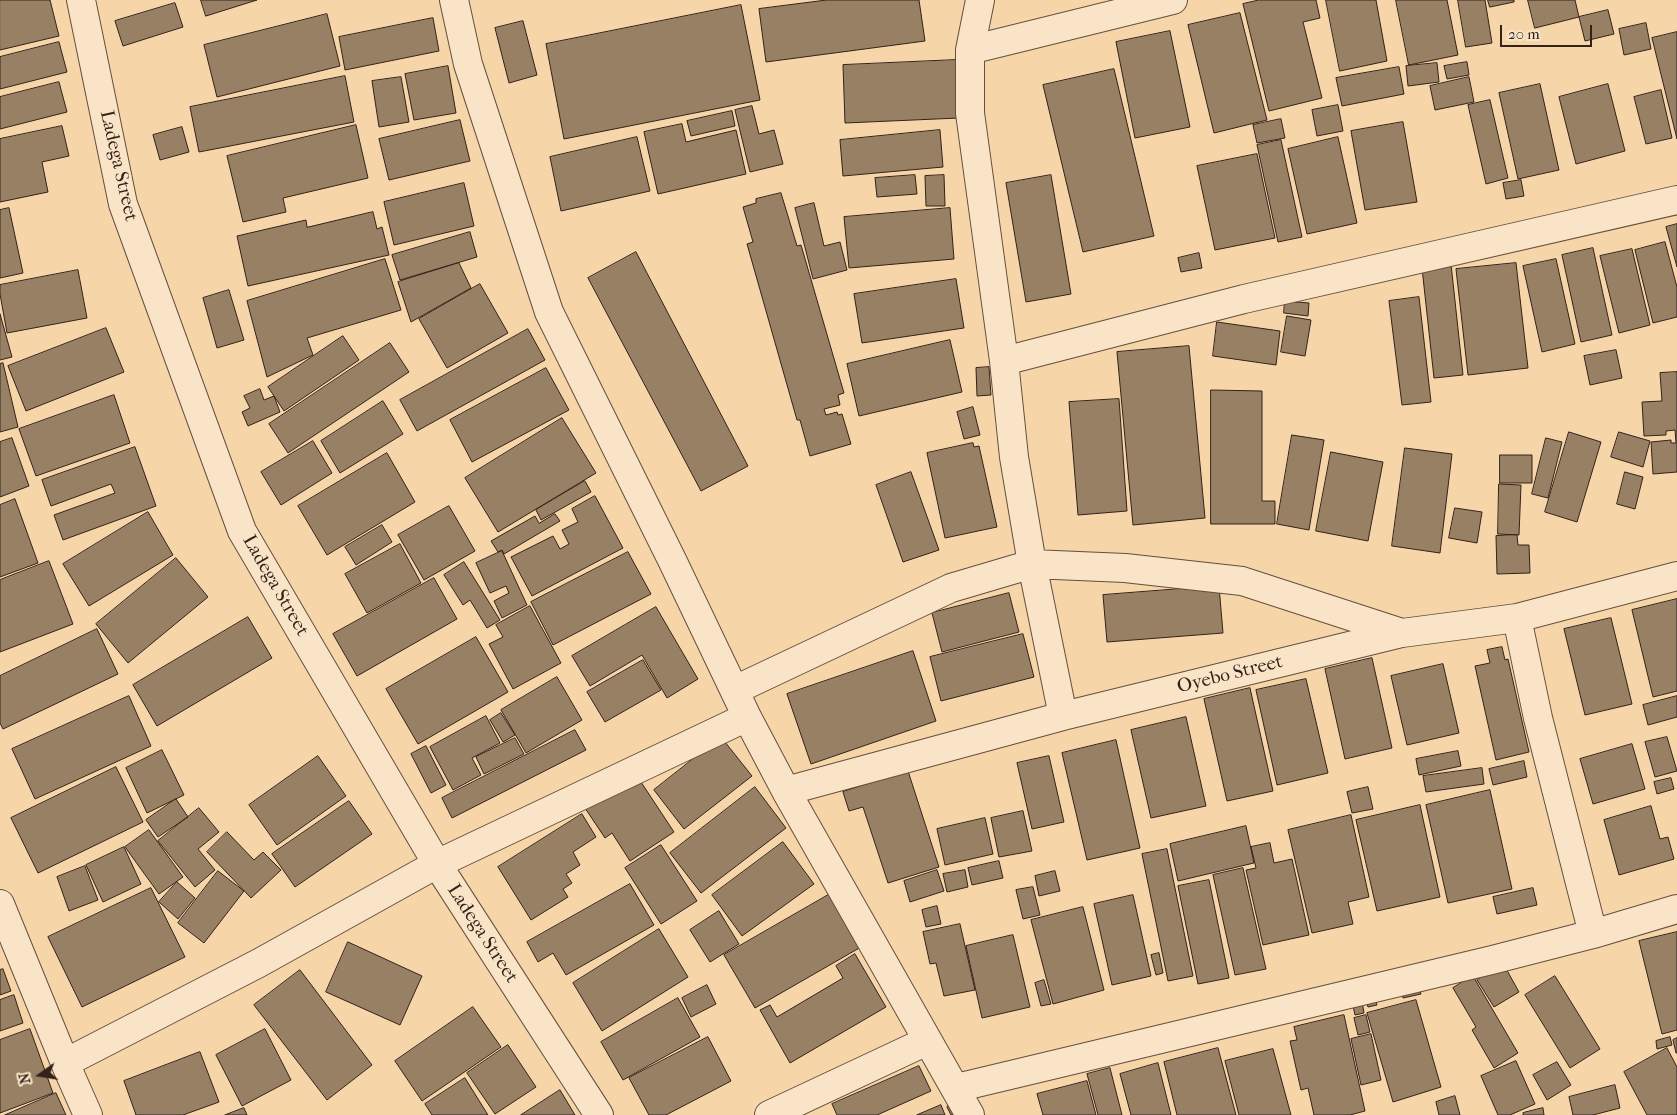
<!DOCTYPE html>
<style>
body{margin:0}
#map{position:relative;width:1677px;height:1115px;overflow:hidden;background:#f6d6a9;font-family:"IM FELL French Canon",serif}
canvas{display:block}
.north{position:absolute;left:15px;top:1050px;width:50px;height:50px;-webkit-text-stroke:4px #f9e4c7;paint-order:stroke;rotate:257deg;font-size:14px;font-weight:700;line-height:20px;text-align:center;color:#33221b}
.north::after{content:'';display:block;margin:auto;width:18px;height:22px;background:#33221b;clip-path:polygon(50% 0,100% 100%,50% 72%,0 100%)}
.scale{position:absolute;left:1500px;top:25px;width:92px;height:22px;box-sizing:border-box;border:2px solid #33221b;border-top:0;padding-left:6px;font-size:15px;line-height:18px;white-space:nowrap;color:#33221b;-webkit-text-stroke:4px #f9e4c7;paint-order:stroke}
</style>
<div id="map">
<canvas width="1677" height="1115"></canvas>
<div class="north">N</div>
<div class="scale">20 m</div>
</div>
<script>
const ctx = document.querySelector('canvas').getContext('2d');
ctx.lineJoin = 'round';
function paint(path, color) { ctx.fillStyle = color; ctx.fill(path, 'evenodd'); }
function strokePath(path, color, width, dash) { ctx.strokeStyle = color; ctx.lineWidth = width; ctx.lineCap = dash ? 'butt' : 'round'; ctx.setLineDash(dash || []); ctx.stroke(path); }
function label(font, color, halo, rows, align = 'center') {
  ctx.font = font + ' "IM FELL French Canon",serif'; ctx.lineWidth = 4.5; ctx.setLineDash([]); ctx.textBaseline = 'middle'; ctx.strokeStyle = halo; ctx.fillStyle = color; for (const [text, x, y, turn = 0] of rows) {
    ctx.save(); ctx.translate(x, y); ctx.rotate((+turn || 0) * Math.PI / 180); ctx.textAlign = isNaN(turn) ? turn : align; if (halo) ctx.strokeText(text, 0, 0); ctx.fillText(text, 0, 0); ctx.restore();
  }
}
const building = new Path2D(`
 M0,0H50L59,36L0,50Z
 M201,0H257L206,16Z
 M827,0H919L925,41L766,62L759,9Z
 M1259,0H1316L1320,18L1303,22L1322,98L1269,111L1243,4Z
 M1326,0H1376L1387,61L1340,71Z
 M1396,0H1447L1458,55L1409,65Z
 M1458,0H1485L1492,43L1466,47Z
 M1488,0H1514V2L1490,7Z
 M1528,0H1575L1579,17L1535,28Z
 M175,3L183,27L123,46L115,21Z
 M741,5L760,100L564,139L546,44Z
 M1608,10L1614,34L1585,41L1579,17Z
 M1240,13L1267,120L1214,133L1188,25Z
 M327,14L340,66L217,97L204,45Z
 M433,18L439,51L345,70L339,37Z
 M523,21L537,75L509,83L495,28Z
 M1646,23L1651,49L1624,55L1619,29Z
 M1170,31L1190,127L1135,138L1116,42Z
 M1677,32V139L1652,38Z
 M59,42L67,72L0,89V57Z
 M956,60L959,118L845,123L843,65Z
 M1467,62L1469,75L1447,79L1444,66Z
 M1437,63L1439,82L1408,86L1406,66Z
 M448,66L456,113L414,120L405,74Z
 M1399,67L1404,94L1342,106L1336,78Z
 M1114,69L1154,236L1083,252L1043,85Z
 M345,76L354,122L199,152L190,107Z
 M401,77L409,122L379,127L372,81Z
 M1469,77L1474,102L1435,110L1430,86Z
 M59,82L67,112L0,129V97Z
 M1540,84L1559,170L1518,179L1499,93Z
 M1608,84L1625,151L1576,164L1559,97Z
 M1661,90L1672,138L1646,144L1634,97Z
 M1490,100L1508,178L1486,184L1468,105Z
 M1338,105L1343,131L1317,136L1312,110Z
 M752,106L759,134L774,130L783,164L750,172L735,110Z
 M732,111L735,126L691,136L687,121Z
 M1281,119L1285,138L1257,143L1253,125Z
 M460,120L470,161L389,180L379,139Z
 M1403,122L1417,202L1365,210L1351,131Z
 M682,124L686,142L736,130L746,174L658,194L644,132Z
 M356,125L368,178L283,198L286,212L243,222L227,156Z
 M62,126L69,156L42,162L48,192L0,202V139Z
 M182,127L189,152L160,160L153,135Z
 M940,130L943,167L843,176L840,140Z
 M637,137L650,191L561,211L550,157Z
 M1338,137L1357,223L1307,234L1288,149Z
 M1281,140L1302,237L1278,242L1257,145Z
 M1257,154L1275,238L1215,250L1197,166Z
 M915,175L917,194L877,197L875,178Z
 M944,175L945,206H926L925,176Z
 M1051,175L1071,294L1026,302L1006,183Z
 M1521,180L1524,196L1506,199L1503,183Z
 M464,183L474,226L394,245L384,202Z
 M781,193L797,246L801,245L844,393L838,395L840,405L824,409L826,415L837,412L838,415L842,414L851,444L810,456L800,420H797L747,244L753,242L743,207L756,203V199Z
 M814,203L824,246L840,242L847,270L813,279L795,208Z
 M9,208L23,273L0,278V210Z
 M950,208L954,259L849,268L844,217Z
 M373,212L377,229L382,227L389,255L248,286L237,236L306,220L307,227Z
 M1677,224V267L1666,227Z
 M470,232L477,257L400,280L392,255Z
 M1665,242L1677,287V317L1653,323L1635,250Z
 M1593,248L1612,335L1581,342L1562,255Z
 M1632,249L1650,325L1619,333L1600,256Z
 M636,252L748,466L701,491L588,278Z
 M1199,253L1202,268L1181,272L1178,258Z
 M385,259L401,310L307,338L313,355L267,377L247,301Z
 M1556,259L1575,344L1542,352L1523,266Z
 M459,263L471,288L411,322L398,282Z
 M1516,263L1528,368L1468,375L1456,269Z
 M1451,264L1463,375L1434,378L1422,268Z
 M78,270L87,318L7,333L0,294V285Z
 M956,279L964,328L862,343L854,294Z
 M480,284L508,333L447,368L419,319Z
 M229,290L244,340L217,348L203,298Z
 M1419,297L1431,402L1402,405L1389,301Z
 M1285,301L1309,303L1308,316L1284,313Z
 M0,314L12,357L0,360Z
 M1287,316L1311,320L1305,356L1281,352Z
 M1217,322L1280,331L1276,365L1213,356Z
 M106,328L124,372L26,411L8,366Z
 M528,329L545,360L417,431L400,400Z
 M343,336L359,360L284,411L268,387Z
 M950,340L962,392L859,416L847,364Z
 M390,343L409,372L288,453L269,424Z
 M1189,346L1205,518L1133,525L1117,352Z
 M1616,350L1622,378L1590,385L1584,356Z
 M3,363L18,427L0,432V364Z
 M989,367L991,395L977,396L976,368Z
 M546,368L569,410L472,462L450,420Z
 M1677,372V472L1653,474L1651,442L1671,440V443H1676L1675,430L1666,431V435L1644,436L1642,402L1662,401L1660,373Z
 M260,389L264,400L274,396L280,412L248,426L242,412L250,408L244,396Z
 M1211,390L1262,391V501H1275V524H1211Z
 M114,395L130,443L36,476L19,429Z
 M1119,399L1127,511L1078,515L1069,402Z
 M383,401L403,434L340,473L321,441Z
 M973,407L980,435L964,439L957,412Z
 M562,418L596,473L498,532L465,478Z
 M1569,432L1601,442L1577,522L1545,512Z
 M1619,432L1650,441L1643,467L1611,457Z
 M1292,435L1324,440L1309,530L1277,524Z
 M12,438L29,486L0,497V442Z
 M1546,438L1562,442L1548,498L1532,494Z
 M313,441L332,473L281,505L261,472Z
 M973,443L974,447L979,446L997,527L945,538L927,453Z
 M135,447L156,506L63,540L54,515L115,493L111,484L51,506L42,480Z
 M1405,448L1452,454L1440,553L1392,546Z
 M1331,452L1383,462L1368,541L1316,531Z
 M387,453L415,502L327,555L298,506Z
 M1500,455H1532V483H1500Z
 M911,472L939,550L903,562L876,485Z
 M1625,472L1643,477L1635,509L1617,504Z
 M585,481L591,492L541,520L536,510Z
 M1499,484L1521,485L1519,535L1498,534Z
 M595,496L623,548L532,596L511,557L553,536L560,549L569,544L562,530L578,522L572,509Z
 M15,499L38,563L0,577V505Z
 M449,506L475,551L424,580L398,535Z
 M1455,508L1482,512L1477,543L1449,538Z
 M148,512L173,555L89,606L63,564Z
 M555,514L560,521L504,554L502,550L498,552L491,541L535,516L539,523Z
 M382,525L392,542L356,565L345,547Z
 M1517,535L1518,545H1529L1530,573L1497,574L1496,536Z
 M400,544L421,583L367,613L345,574Z
 M502,551L527,605L502,618L494,601L509,593L506,586L490,593L476,563Z
 M628,552L651,594L553,645L531,602Z
 M176,558L208,597L128,663L96,624Z
 M49,561L73,624L0,652V580Z
 M464,562L500,620L487,628L470,600L463,605L444,575Z
 M434,578L457,619L357,676L333,634Z
 M1219,586L1223,633L1107,642L1103,595Z
 M1009,593L1019,632L942,652L932,613Z
 M1677,599V691L1653,697L1632,610Z
 M530,606L561,663L513,689L489,644L503,637L496,625Z
 M656,607L698,679L667,698L642,655L590,686L572,656Z
 M248,617L272,658L157,726L133,685Z
 M1611,618L1632,704L1585,715L1564,629Z
 M97,629L118,674L3,729L0,723V676Z
 M1023,634L1034,677L941,701L930,657Z
 M476,637L508,692L418,744L386,689Z
 M1502,647L1505,660L1508,659L1529,752L1496,760L1475,666L1490,663L1487,650Z
 M913,651L936,721L811,764L787,694Z
 M1372,658L1392,748L1345,759L1325,669Z
 M643,660L661,690L605,722L587,692Z
 M1443,664L1459,733L1407,745L1391,676Z
 M557,677L582,720L526,753L501,710Z
 M1306,679L1328,773L1277,785L1256,690Z
 M1250,688L1273,791L1227,801L1204,699Z
 M129,696L151,746L35,799L12,749Z
 M1677,696V717L1648,725L1643,705Z
 M501,713L515,735L503,742L490,720Z
 M486,716L500,743L472,758L481,775L453,790L430,747Z
 M1186,717L1206,806L1151,818L1131,730Z
 M575,730L586,750L452,818L442,798Z
 M721,737L752,776L684,829L654,790Z
 M1667,737L1677,771L1655,777L1645,742Z
 M515,738L524,754L484,774L476,757Z
 M1116,740L1140,848L1087,860L1062,753Z
 M1632,744L1645,789L1593,804L1580,759Z
 M426,746L446,785L431,793L411,754Z
 M162,750L184,795L147,813L126,768Z
 M1458,751L1461,766L1419,775L1416,759Z
 M318,756L346,796L277,845L249,805Z
 M1049,756L1064,822L1032,829L1017,763Z
 M1524,761L1527,777L1493,785L1489,769Z
 M116,767L143,822L38,873L11,818Z
 M1482,768L1484,784L1426,792L1423,776Z
 M908,771L939,867L888,883L863,807L849,811L843,792Z
 M637,776L674,832L630,861L612,833L605,838L581,802Z
 M1671,778L1674,789L1657,794L1654,782Z
 M755,787L786,828L701,893L670,853Z
 M1368,787L1373,809L1352,813L1347,792Z
 M1490,790L1512,889L1448,903L1426,805Z
 M176,799L188,817L158,837L146,820Z
 M349,801L372,834L295,887L272,854Z
 M1420,805L1440,897L1377,911L1356,820Z
 M1651,806L1660,839L1668,837L1674,859L1619,875L1604,820Z
 M199,808L219,832L198,849L215,870L195,887L158,841Z
 M1023,811L1032,851L999,857L991,818Z
 M582,814L596,837L573,852L580,865L566,874L572,883L563,889L568,897L531,920L498,867Z
 M1351,815L1369,897L1348,902L1353,924L1312,933L1288,830Z
 M985,818L993,854L945,865L937,829Z
 M1246,826L1254,863L1178,881L1170,844Z
 M149,830L183,877L159,894L125,847Z
 M227,832L254,860L263,852L281,870L251,898L207,852Z
 M783,842L814,884L742,936L712,895Z
 M1270,843L1274,863L1292,859L1309,935L1263,945L1246,870L1256,868L1251,847Z
 M661,845L697,901L661,924L625,868Z
 M124,847L141,884L103,902L86,865Z
 M1167,849L1193,976L1168,981L1142,854Z
 M999,861L1003,878L972,885L968,868Z
 M85,866L98,900L69,911L57,877Z
 M1243,868L1266,969L1235,975L1213,875Z
 M937,870L944,891L910,902L904,881Z
 M965,870L968,887L947,892L943,874Z
 M218,871L244,891L204,943L178,923Z
 M1055,871L1060,891L1039,896L1035,876Z
 M1209,880L1229,978L1198,984L1178,886Z
 M177,882L195,898L178,919L159,902Z
 M630,884L654,925L566,975L553,953L538,962L527,942Z
 M1033,887L1040,915L1023,919L1016,890Z
 M151,888L185,957L82,1007L48,937Z
 M1533,888L1537,905L1497,914L1493,897Z
 M830,894L861,947L755,1008L724,955Z
 M1133,895L1151,976L1112,985L1094,904Z
 M937,906L941,924L926,927L922,910Z
 M1083,907L1104,990L1053,1004L1031,920Z
 M719,911L739,944L710,962L690,930Z
 M960,924L975,990L944,996L936,963L930,964L923,932Z
 M659,929L688,977L602,1031L573,983Z
 M1677,932V1030L1662,1034L1639,941Z
 M1013,935L1030,1007L982,1018L966,946Z
 M348,942L422,976L400,1025L326,992Z
 M1159,953L1163,973L1156,975L1151,955Z
 M855,954L886,1007L790,1063L760,1010L770,1005L777,1017L843,978L836,966Z
 M1504,965L1519,992L1494,1007L1477,980Z
 M3,969L11,991L0,995V970Z
 M300,970L372,1065L327,1100L254,1005Z
 M1473,976L1518,1053L1494,1068L1472,1030L1476,1027L1453,988Z
 M1555,976L1600,1049L1570,1068L1525,995Z
 M1044,980L1051,1004L1041,1006L1035,983Z
 M1418,983L1421,994L1403,998L1401,987Z
 M707,985L716,1004L691,1017L682,998Z
 M14,995L23,1023L0,1031V1000Z
 M1361,995L1364,1013L1355,1015L1351,997Z
 M1374,995L1377,1005L1368,1007L1365,997Z
 M678,998L700,1037L623,1080L601,1042Z
 M1416,1000L1441,1087L1393,1102L1367,1013Z
 M473,1007L501,1047L422,1101L395,1061Z
 M1344,1015L1365,1111L1350,1115H1314L1308,1088L1301,1090L1290,1041L1297,1040L1294,1027Z
 M1366,1015L1370,1032L1358,1035L1354,1018Z
 M30,1029L53,1093L0,1113V1040Z
 M265,1029L291,1080L242,1106L216,1055Z
 M1371,1034L1381,1080L1361,1085L1351,1039Z
 M708,1037L731,1081L666,1115H649L629,1078Z
 M1670,1037L1672,1045L1657,1049L1656,1041Z
 M1677,1038V1053H1676L1673,1040Z
 M508,1045L536,1087L495,1114L467,1073Z
 M1218,1048L1236,1115H1177L1164,1062Z
 M1667,1048L1677,1067V1115H1647L1624,1072Z
 M1273,1049L1291,1115H1239L1225,1061Z
 M200,1052L219,1102L183,1115H136L124,1081Z
 M1516,1061L1535,1104L1510,1115H1498L1481,1076Z
 M1557,1062L1571,1085L1547,1100L1533,1075Z
 M1158,1063L1171,1115H1131L1120,1074Z
 M919,1066L931,1091L877,1115H837L832,1104Z
 M1110,1068L1122,1115H1098L1087,1074Z
 M465,1078L488,1115H432L425,1104Z
 M1087,1081L1096,1115H1043L1037,1094Z
 M1615,1085L1620,1108L1593,1115H1573L1569,1097Z
 M560,1090L575,1115H521Z
 M56,1093L66,1115H5Z
 M1455,1096L1460,1115H1439L1436,1102Z
 M955,1103L960,1115H951L947,1107Z
 M941,1105L945,1115H917Z
 M244,1108L247,1115H225Z
 M1543,1108L1544,1115H1523V1113Z`);
const street = new Path2D(`
 M81,0L123,204L242,531L437,864L599,1115
 M454,0L468,64L549,312L673,562L747,717L786,791L970,1115
 M980,0L970,50V113L1004,361L1014,457L1032,564L1063,716
 M970,50L1173,0
 M1004,361L1244,299L1677,200
 M1517,618L1538,718L1593,934
 M735,690L951,588L1032,564L1125,568L1242,581L1402,633
 M786,791L1063,716L1402,633L1517,618L1677,576
 M0,904L65,1063L88,1115
 M65,1063L259,963L437,864L747,717
 M956,1088L1492,960L1593,934L1677,909
 M769,1115L927,1041`);
const streetNames = [
 ["Ladega Street",118,166,77],
 ["Ladega Street",275,586,60],
 ["Oyebo Street",1230,675,-14],
 ["Ladega Street",482,934,57]
];
paint(building, '#988065');
strokePath(building, '#33221b', 1);
strokePath(street, '#644f3e', 30);
strokePath(street, '#f9e4c7', 28);
label('19px', '#33221b', '#f9e4c7', streetNames);
</script>
